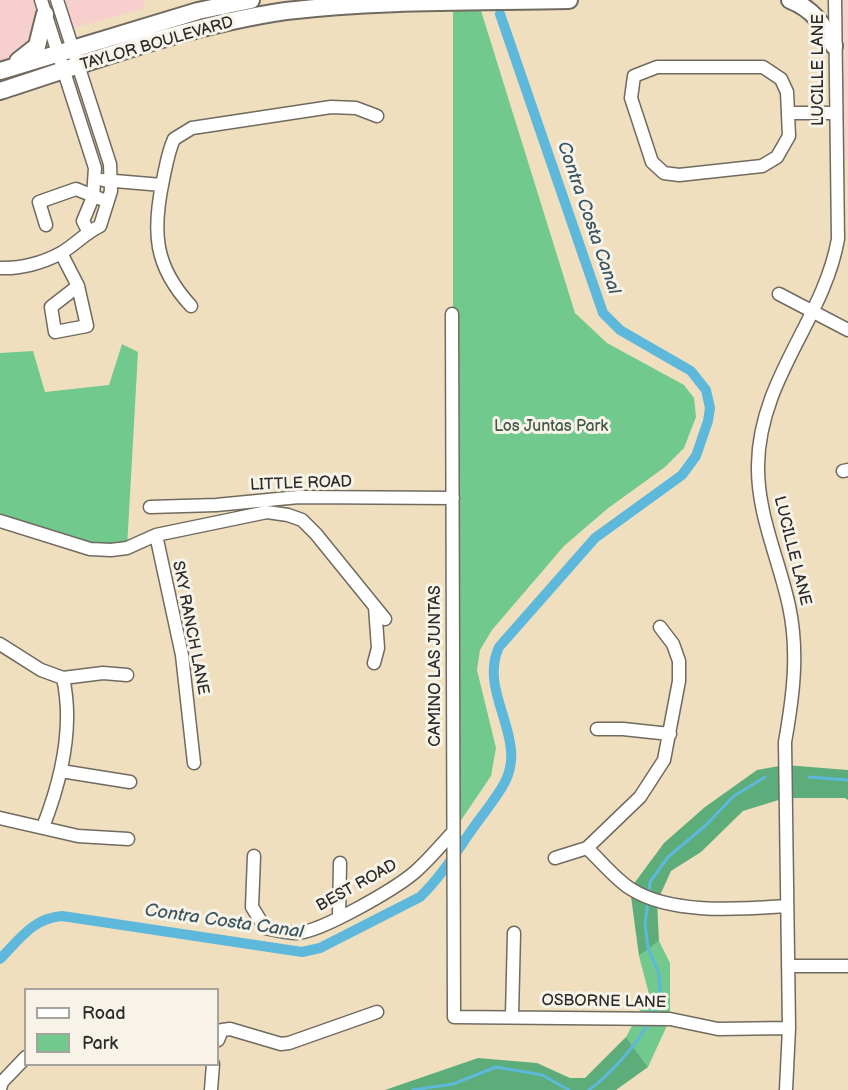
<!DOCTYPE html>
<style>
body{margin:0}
#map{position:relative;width:848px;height:1090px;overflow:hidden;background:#efdfbf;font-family:"Balsamiq Sans",sans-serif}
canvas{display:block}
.legend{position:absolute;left:24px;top:988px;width:195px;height:78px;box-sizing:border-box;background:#f7f3e8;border:2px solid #a5a39c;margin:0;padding:8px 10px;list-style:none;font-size:18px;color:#2b2b2b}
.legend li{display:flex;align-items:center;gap:12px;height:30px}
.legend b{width:30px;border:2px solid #a5a39c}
</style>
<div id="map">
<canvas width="848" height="1090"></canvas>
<ul class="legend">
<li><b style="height:8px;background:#fff"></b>Road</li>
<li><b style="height:16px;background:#71c98e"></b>Park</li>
</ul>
</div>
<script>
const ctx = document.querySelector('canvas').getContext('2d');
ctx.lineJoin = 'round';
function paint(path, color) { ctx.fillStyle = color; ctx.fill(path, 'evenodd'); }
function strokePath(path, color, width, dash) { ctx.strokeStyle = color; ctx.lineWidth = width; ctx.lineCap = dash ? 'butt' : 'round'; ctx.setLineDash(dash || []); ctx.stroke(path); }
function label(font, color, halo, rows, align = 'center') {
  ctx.font = font + ' "Balsamiq Sans",sans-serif'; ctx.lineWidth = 6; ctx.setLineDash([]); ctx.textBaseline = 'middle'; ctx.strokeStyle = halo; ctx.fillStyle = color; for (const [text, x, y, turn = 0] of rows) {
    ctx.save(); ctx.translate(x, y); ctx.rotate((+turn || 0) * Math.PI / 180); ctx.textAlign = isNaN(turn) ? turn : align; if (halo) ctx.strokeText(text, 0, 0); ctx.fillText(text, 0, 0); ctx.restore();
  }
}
const built = new Path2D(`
 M0,0H41L42,30L0,71Z
 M57,0H143L145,8L67,30Z
 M835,0H848V159H836Z`);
const green = new Path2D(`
 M478,1L575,313L607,343L684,385L694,398L696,417L684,448L665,467L607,509L564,546L492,630L480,650L477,670L496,748L491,776L453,832V2Z
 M122,344L138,352L127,548L111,550L0,521V353L33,351L45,392L109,385Z
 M659,941L670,963V1019L648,1067L626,1037L649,994L639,956Z`);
const forest = new Path2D(`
 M785,765L848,770V800L845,798H785L743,811L701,852L671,871L657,902L659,941L639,956L630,889L664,843L705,807L757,770Z
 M626,1037L648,1067L616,1090H385L478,1058L537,1063L570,1078H585Z`);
const stream = new Path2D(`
 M809,777L848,780
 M649,894L650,882L668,857L705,826L734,796L765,777
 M648,901L645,924L648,948L659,974L660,990L651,1016
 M413,1090L453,1084L496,1067L542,1075L569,1090
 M589,1090C606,1078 642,1040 648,1022`);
const canal = new Path2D(`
 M0,959C19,940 33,918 62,916L302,952L320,948L420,897C440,878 455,854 471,831C482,815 496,799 505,782C510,772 512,761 511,750C508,715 483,682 499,647L595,538L682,475L696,456L708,421L710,408L706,390L691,371L620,330L603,313L500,14`);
const minor = new Path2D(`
 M41,0L95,168L93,197L83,221L88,231
 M657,67H763L781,79L787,92L789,136L777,157L762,166L679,175L664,173L652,162L631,98L634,76Z
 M789,113H835
 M103,180L162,185
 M46,225L39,202L76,189L101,199
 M61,253L78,286L87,326L55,332L51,307L78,286
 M0,268C20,269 43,263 61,253C75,245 85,233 100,226L111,191L110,164L57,0
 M779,294L848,330
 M191,306C154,266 152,232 163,180C166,166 168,152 174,139L192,128L331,107L356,108L377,116
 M452,314L454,1017L670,1019L718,1029L789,1028
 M843,471L848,470
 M150,507L216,505L299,497L453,498
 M0,521L90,549L111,550L127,548L156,535L267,512L288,515L302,520L316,534L385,619
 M156,535L182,655L194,763
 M0,644L41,670L63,678L103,673L127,675
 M374,663L378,648L375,607
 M597,729H623L670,734
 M61,771L130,782
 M0,818L78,836L128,839
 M43,827C61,781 74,727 63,678
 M587,848C601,861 615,879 631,889C672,915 740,909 786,906
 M254,856L252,907L265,928C275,930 287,933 297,933C321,932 395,889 415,872C429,860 441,845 453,832
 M555,858L587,848L640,797L664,760L679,681V661L673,644L660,627
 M339,917L340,863
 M788,966H848
 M512,1016L514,933
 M218,1040L222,1030L230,1029L281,1044L289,1043L377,1012
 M0,1089L2,1082L26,1057
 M211,1090L213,1064
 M786,1090L789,1028L785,742C793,697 799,652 789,606C779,559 757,514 758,465C759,379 824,319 838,239L835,0`);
const major = new Path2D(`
 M790,0C813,9 823,24 834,46
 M18,61L37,46L45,14
 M0,71L198,11L251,0
 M0,91C93,61 189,25 286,11C379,0 475,2 569,0`);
const streetNames = [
 ["TAYLOR BOULEVARD",157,44,-16],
 ["LUCILLE LANE",819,70,-90],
 ["LITTLE ROAD",301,484,-2],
 ["LUCILLE LANE",792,551,76],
 ["SKY RANCH LANE",190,628,79],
 ["CAMINO LAS JUNTAS",436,666,-90],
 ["BEST ROAD",357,886,-29],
 ["OSBORNE LANE",604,1002,1]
];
const parkNames = [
 ["Los Juntas Park",551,427]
];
const waterNames = [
 ["Contra Costa Canal",588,218,71],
 ["Contra Costa Canal",224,922,8]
];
paint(built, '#f7d0cd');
paint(green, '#71c98e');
paint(forest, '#5cad79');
strokePath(stream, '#5db8db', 3);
strokePath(canal, '#5db8db', 10);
strokePath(minor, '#706a5f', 15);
strokePath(major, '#706a5f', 20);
strokePath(minor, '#fff', 12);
strokePath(major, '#fff', 16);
label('16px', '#2b2b2b', '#f7f3e8', streetNames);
label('16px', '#405a49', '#f7f3e8', parkNames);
label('italic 18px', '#3a5560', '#f7f3e8', waterNames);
</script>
